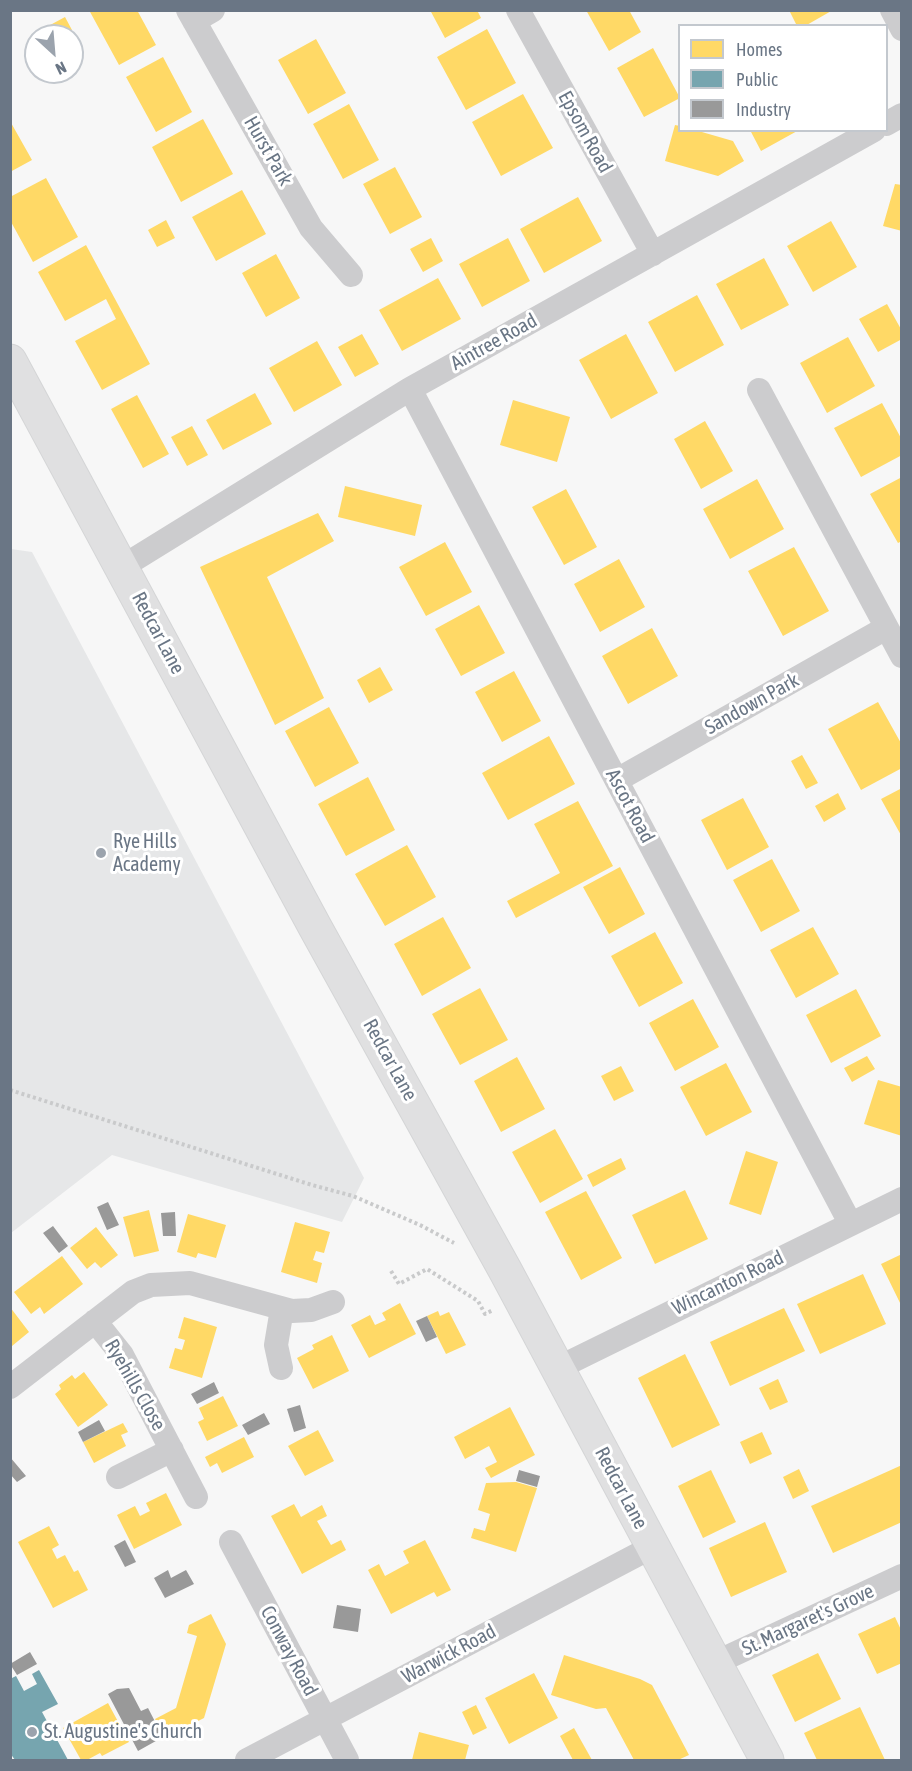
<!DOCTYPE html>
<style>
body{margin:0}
#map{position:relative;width:912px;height:1771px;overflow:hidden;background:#f7f7f7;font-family:"Asap Condensed",sans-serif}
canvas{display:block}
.frame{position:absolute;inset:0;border:12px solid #6a7685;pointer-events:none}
.legend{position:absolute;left:678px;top:24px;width:210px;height:108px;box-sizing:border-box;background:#fff;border:2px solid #c3c8ce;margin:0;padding:8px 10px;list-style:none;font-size:18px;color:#6a7685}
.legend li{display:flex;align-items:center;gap:12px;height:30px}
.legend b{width:30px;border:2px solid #c3c8ce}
.north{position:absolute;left:24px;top:24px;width:60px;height:60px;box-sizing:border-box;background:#fff;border:2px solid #c3c8ce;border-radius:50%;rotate:154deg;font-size:16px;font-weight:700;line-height:24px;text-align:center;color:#6a7685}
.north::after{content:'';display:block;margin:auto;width:21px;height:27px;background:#9ba3ad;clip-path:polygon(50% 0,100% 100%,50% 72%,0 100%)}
</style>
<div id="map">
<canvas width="912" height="1771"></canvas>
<div class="frame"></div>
<ul class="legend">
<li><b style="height:16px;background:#ffd966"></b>Homes</li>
<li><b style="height:16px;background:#76a5af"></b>Public</li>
<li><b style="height:16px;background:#999"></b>Industry</li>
</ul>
<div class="north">N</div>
</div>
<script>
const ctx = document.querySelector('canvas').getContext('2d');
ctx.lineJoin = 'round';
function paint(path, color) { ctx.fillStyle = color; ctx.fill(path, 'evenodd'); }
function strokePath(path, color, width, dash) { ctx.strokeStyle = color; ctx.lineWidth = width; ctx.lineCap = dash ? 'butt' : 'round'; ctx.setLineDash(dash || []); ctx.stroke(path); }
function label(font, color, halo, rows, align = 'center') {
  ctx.font = font + ' "Asap Condensed",sans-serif'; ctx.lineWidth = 6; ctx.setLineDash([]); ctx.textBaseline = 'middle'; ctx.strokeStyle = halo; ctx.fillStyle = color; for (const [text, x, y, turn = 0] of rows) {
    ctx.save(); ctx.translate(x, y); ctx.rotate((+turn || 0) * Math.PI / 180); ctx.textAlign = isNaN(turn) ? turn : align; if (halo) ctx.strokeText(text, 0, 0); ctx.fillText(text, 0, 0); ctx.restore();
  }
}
const built = new Path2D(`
 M11,549L32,552L364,1178L342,1222L112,1155L11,1233Z`);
const homes = new Path2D(`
 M89,10H137L156,45L119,65Z
 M430,10H477L481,18L445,38Z
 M586,10H629L641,32L609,51Z
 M789,10H833L805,26H797Z
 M65,17L72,30L60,36H42L39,31Z
 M487,29L516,83L466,110L437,57Z
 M316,39L346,93L308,114L278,60Z
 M653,48L680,98L644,117L617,68Z
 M163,57L192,112L156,132L126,77Z
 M523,94L553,148L501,176L472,122Z
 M349,104L379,160L343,179L313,124Z
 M203,119L233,174L181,202L152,147Z
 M10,121L32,160L10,172Z
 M675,125L680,126V130H695L733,141L744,161L718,176L665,161Z
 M750,130H799L761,151Z
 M395,167L422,217L390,234L363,184Z
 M46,178L78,237L33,262L10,220V197Z
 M895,184L902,185V231L883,226Z
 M242,190L266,234L216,261L192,217Z
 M578,197L602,241L544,273L520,229Z
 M166,220L175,238L157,247L148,230Z
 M831,221L857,267L813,292L787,246Z
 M431,238L443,261L423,272L410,249Z
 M508,238L530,281L482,307L459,264Z
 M86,245L150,364L102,390L75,341L116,319L106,299L65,321L38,272Z
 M276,254L300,298L266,317L242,273Z
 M764,258L789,305L741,330L716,284Z
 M438,278L461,319L402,351L379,310Z
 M697,295L724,345L675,372L648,322Z
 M887,304L902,331V339L878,352L859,319Z
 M362,334L379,364L355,377L338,347Z
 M626,334L658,393L611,419L579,360Z
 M848,337L875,386L827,413L800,363Z
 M317,341L342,385L294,412L269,368Z
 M255,393L272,424L223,450L206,420Z
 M137,395L169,454L143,468L111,409Z
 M513,400L570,417L557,462L500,445Z
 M882,403L902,440V455L861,477L834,428Z
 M705,421L733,471L701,489L674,439Z
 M192,426L208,455L187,466L171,437Z
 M902,477V541L898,543L870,494Z
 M757,479L784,529L730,559L703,509Z
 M345,486L422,505L415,536L338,517Z
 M566,489L597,547L564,565L532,507Z
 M318,513L334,541L267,577L324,698L275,725L200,567Z
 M445,542L472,592L426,616L399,567Z
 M794,547L829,611L783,636L748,571Z
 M619,559L645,607L600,632L574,584Z
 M479,605L505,653L461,676L435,629Z
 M652,628L678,676L628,704L602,656Z
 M380,667L393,690L369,703L357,680Z
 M514,671L541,721L502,742L475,692Z
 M878,702L902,745V768L861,790L828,729Z
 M329,707L359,763L315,787L285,731Z
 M549,736L575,784L508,820L482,773Z
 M802,755L818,783L806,789L791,761Z
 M368,777L395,830L346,856L318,804Z
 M902,788V837L881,799Z
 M838,793L846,809L824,822L815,806Z
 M743,798L769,847L727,870L701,820Z
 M578,801L613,866L516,918L507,901L560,873L534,824Z
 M407,845L436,897L385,926L355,874Z
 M772,859L800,911L761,932L733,880Z
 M620,867L645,914L609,934L583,887Z
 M443,917L471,968L422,996L394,944Z
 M813,927L839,974L796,998L770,950Z
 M655,932L683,983L639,1007L611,956Z
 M480,988L508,1040L460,1065L432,1014Z
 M856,989L881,1036L831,1063L806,1015Z
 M693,999L719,1047L675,1071L649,1023Z
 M867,1056L875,1069L852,1082L844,1068Z
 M517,1057L545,1109L501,1132L474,1081Z
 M726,1063L752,1112L706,1136L680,1087Z
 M621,1066L634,1091L614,1101L601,1076Z
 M878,1080L902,1087V1136L864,1124Z
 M555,1129L583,1179L540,1203L512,1152Z
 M746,1151L778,1162L761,1215L729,1204Z
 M621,1158L626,1169L593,1187L587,1175Z
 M685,1190L708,1239L655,1264L632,1215Z
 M586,1191L622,1258L581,1280L545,1212Z
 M149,1210L159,1251L134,1257L123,1217Z
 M188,1214L226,1225L216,1258L198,1253L196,1258L177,1252Z
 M295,1222L330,1232L324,1253L316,1251L313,1260L322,1263L317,1283L281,1272Z
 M96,1227L118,1255L101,1268L95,1262L87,1269L70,1248Z
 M902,1254V1307L881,1264Z
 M62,1256L83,1284L44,1314L40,1307L31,1314L14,1292Z
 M863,1274L886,1324L820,1354L797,1304Z
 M400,1303L416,1334L369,1358L351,1325L370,1315L375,1325L386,1320L382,1313Z
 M10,1307L29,1332L12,1346L10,1344Z
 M784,1308L805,1351L730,1386L710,1342Z
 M438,1311L440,1316L449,1312L466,1345L446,1354L427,1316Z
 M184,1317L217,1327L202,1378L169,1368L175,1348L182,1350L185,1340L178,1338Z
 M332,1335L349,1371L313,1389L297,1358L314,1349L312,1345Z
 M685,1354L720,1425L672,1448L638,1378Z
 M84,1372L108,1405L78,1427L55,1394L61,1389L59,1385L72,1375L75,1379Z
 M778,1379L788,1402L770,1410L759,1388Z
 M223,1396L238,1426L207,1441L198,1422L204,1419L199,1408Z
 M510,1407L535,1455L491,1478L485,1468L497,1462L489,1446L465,1459L454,1437Z
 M123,1423L128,1432L121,1435L126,1446L94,1463L83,1442Z
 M318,1430L334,1461L305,1476L288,1446Z
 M762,1432L772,1454L750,1464L740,1442Z
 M244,1437L254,1457L222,1473L217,1463L210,1467L205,1457Z
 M902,1465V1522L833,1553L811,1506Z
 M799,1469L809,1491L793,1499L783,1477Z
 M711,1470L736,1522L703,1538L678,1486Z
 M516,1482L537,1488L516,1552L471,1538L474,1528L485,1531L490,1514L478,1510L486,1483Z
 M166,1493L182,1525L134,1549L117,1515L135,1506L140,1516L150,1511L146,1503Z
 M294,1504L301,1517L322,1505L327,1516L317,1521L331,1545L341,1540L346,1550L302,1574L271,1516Z
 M765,1522L787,1572L731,1597L709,1548Z
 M49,1526L59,1545L52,1549L57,1559L65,1555L74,1572L78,1570L88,1590L53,1608L18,1542Z
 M425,1540L451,1590L437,1597L434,1592L391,1614L368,1570L379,1564L385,1576L409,1563L403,1551Z
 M211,1614L226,1644L204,1718L165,1738L155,1719L176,1708L197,1636L187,1633L189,1625Z
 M895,1617L902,1632V1663L877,1674L858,1634Z
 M818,1653L841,1699L795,1722L772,1675Z
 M564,1655L640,1679L652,1685L689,1755L678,1760H634L606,1708L596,1709L551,1695Z
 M534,1673L558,1718L509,1744L485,1698Z
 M108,1703L129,1742L102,1756L100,1753L87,1760H81L63,1728Z
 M476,1705L487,1728L473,1735L462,1712Z
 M860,1707L885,1760H817L804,1733Z
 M574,1728L592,1760H573L560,1736Z
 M419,1732L469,1745L465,1760H412Z`);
const public = new Path2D(`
 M39,1670L58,1704L42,1712L68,1760H15L10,1753V1679L16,1676L24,1691L37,1684L32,1674Z`);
const industry = new Path2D(`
 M108,1202L119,1225L107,1230L97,1207Z
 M175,1212L176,1236H163L161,1213Z
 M53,1226L68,1246L59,1253L43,1233Z
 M427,1316L437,1337L426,1342L416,1321Z
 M214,1382L219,1393L197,1404L191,1394Z
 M300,1405L306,1428L294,1432L287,1409Z
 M264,1413L270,1424L248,1435L242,1425Z
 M99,1420L105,1431L83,1442L78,1432Z
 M10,1457L26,1476L17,1482L10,1474Z
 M519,1470L540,1476L537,1487L516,1481Z
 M125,1540L136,1562L125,1567L114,1546Z
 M168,1570L171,1578L186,1570L194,1584L165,1598L154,1578Z
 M337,1605L361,1609L358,1632L333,1628Z
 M30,1652L37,1664L17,1675L10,1664Z
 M129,1688L141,1711L148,1708L163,1737L138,1751L108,1694L117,1689Z`);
const path = new Path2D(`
 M10,1090L312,1185L353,1196L420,1225L454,1243
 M391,1271L399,1284L427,1269L478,1301L485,1314L493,1310`);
const minor = new Path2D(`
 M188,10L311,228L351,275
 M518,10L653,254
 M892,10L902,29
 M194,21L213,10
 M886,124L902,115
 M410,389L850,1223
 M759,390L902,656
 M122,567L410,389L874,130
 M617,780L886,628
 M95,1321L122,1355L196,1497
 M281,1368L276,1345L282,1309
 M556,1369L902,1199
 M10,1387L133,1292L151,1285L190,1283L292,1311L311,1310L333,1302
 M118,1477L172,1450
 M231,1542L347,1760
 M715,1663L902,1576
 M247,1760L652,1547`);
const secondary = new Path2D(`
 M10,361L315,927L505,1270L767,1760`);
const markers = [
 [101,853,6,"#9ba3ad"],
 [32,1732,6,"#9ba3ad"]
];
const streetNames = [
 ["Epsom Road",585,132,61],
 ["Hurst Park",268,151,60],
 ["Aintree Road",494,342,-29],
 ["Redcar Lane",158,633,62],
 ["Sandown Park",752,704,-29],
 ["Ascot Road",630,806,62],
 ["Redcar Lane",390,1060,61],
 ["Wincanton Road",728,1283,-26],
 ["Ryehills Close",135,1385,60],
 ["Redcar Lane",621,1488,62],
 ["St. Margaret's Grove",808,1620,-25],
 ["Conway Road",289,1651,62],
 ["Warwick Road",449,1654,-28]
];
const poiNames = [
 ["Rye Hills",113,842],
 ["Academy",113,865],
 ["St. Augustine's Church",44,1732]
];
paint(built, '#e6e7e8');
paint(homes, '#ffd966');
paint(public, '#76a5af');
paint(industry, '#999');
strokePath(secondary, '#d4d5d6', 35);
strokePath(path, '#c9cacb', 4, [3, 3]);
strokePath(minor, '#ccccce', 24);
strokePath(secondary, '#e0e0e1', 33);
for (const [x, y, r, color] of markers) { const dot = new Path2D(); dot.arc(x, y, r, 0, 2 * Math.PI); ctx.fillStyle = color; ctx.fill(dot); strokePath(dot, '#fff', 2); }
label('20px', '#6a7685', '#fff', streetNames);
label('20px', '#6a7685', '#fff', poiNames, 'left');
</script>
